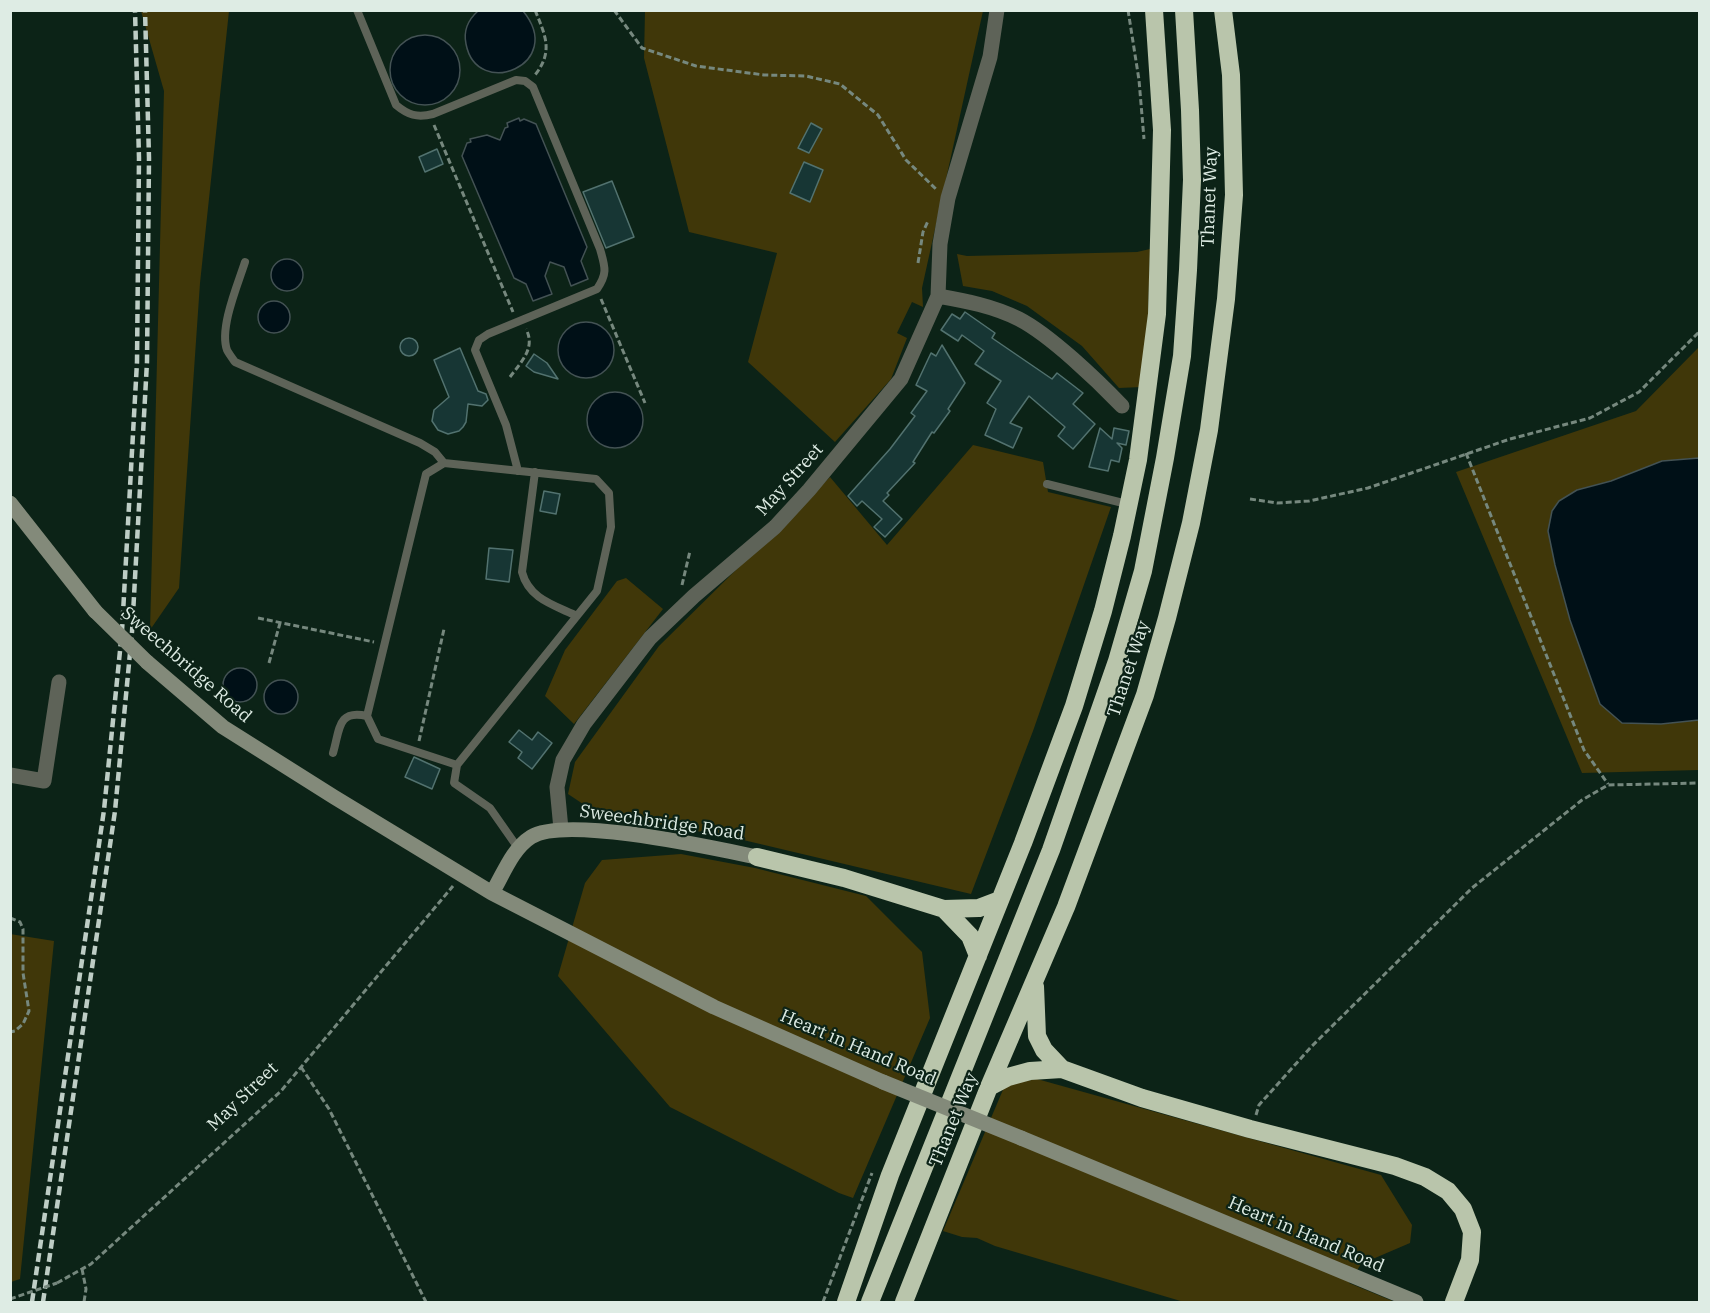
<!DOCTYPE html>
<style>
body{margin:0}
#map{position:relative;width:1710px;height:1313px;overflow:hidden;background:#0c2317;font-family:"IBM Plex Serif",serif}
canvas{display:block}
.frame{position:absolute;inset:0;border:12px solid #deece4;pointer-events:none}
</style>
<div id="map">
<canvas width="1710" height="1313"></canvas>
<div class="frame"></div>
</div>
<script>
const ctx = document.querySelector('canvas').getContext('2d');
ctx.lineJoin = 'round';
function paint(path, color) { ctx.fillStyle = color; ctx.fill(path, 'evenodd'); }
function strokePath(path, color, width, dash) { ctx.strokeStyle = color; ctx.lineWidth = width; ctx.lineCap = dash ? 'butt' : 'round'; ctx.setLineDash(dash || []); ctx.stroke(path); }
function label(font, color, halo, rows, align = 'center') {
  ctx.font = font + ' "IBM Plex Serif",serif'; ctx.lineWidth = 4.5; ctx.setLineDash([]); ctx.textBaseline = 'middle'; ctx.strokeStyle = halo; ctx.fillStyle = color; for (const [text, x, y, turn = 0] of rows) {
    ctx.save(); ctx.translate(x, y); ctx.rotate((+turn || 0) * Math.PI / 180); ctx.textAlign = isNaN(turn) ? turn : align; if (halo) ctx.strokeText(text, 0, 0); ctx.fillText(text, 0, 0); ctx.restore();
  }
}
const green = new Path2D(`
 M141,11H229L200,283L179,588L150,630L164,91Z
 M645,11H983L922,288L923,307L912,302L897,333L907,338L891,379L835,442L748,362L777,253L689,232L644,58ZM804,162L823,171L809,202L791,193Z
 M1150,249L1148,316L1142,387L1119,388L1082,346L1027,306L992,291L963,286L957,254L967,256L1137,252Z
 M1699,347V458L1662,461L1611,481L1577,490L1570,620L1584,657L1661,724L1699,720V770L1582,773L1456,472L1636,411Z
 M973,445L1043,462L1048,492L1111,507L1033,731L971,894L739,839L595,812L568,794L575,762L659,646L830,477L887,545Z
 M626,578L663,609L574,724L545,696L565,650L617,581Z
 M681,854L755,868L866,896L922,952L930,1018L853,1198L839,1193L670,1107L558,976L585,883L602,860Z
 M10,934L54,941L20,1279L11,1282Z
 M1037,1079L1381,1175L1412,1225L1410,1243L1361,1264L1349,1283L1395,1302H1184L995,1246L977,1238L962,1237L943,1231L1005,1085Z`);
const water = new Path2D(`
 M478,11H523C567,64 477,101 466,44C463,30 469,19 478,11Z
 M390 70a35 35 0 1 1 70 0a35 35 0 1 1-70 0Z
 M519,118L520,121L524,119L536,124L587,247L581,261L588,279L571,286L564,267L550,262L545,276L552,294L533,301L526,284L514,278L462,156L467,143L471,142L470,139L487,135L500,140L505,128L508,127L507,123Z
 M271 275a16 16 0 1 1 32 0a16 16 0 1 1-32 0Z
 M258 317a16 16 0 1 1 32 0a16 16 0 1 1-32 0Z
 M558 350a28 28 0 1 1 56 0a28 28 0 1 1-56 0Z
 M587 420a28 28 0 1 1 56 0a28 28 0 1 1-56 0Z
 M1699,458V720L1661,724L1622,723L1600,704L1570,620L1555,565L1548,531L1552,511L1559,501L1577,490L1611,481L1662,461Z
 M223 685a17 17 0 1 1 34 0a17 17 0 1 1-34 0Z
 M264 697a17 17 0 1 1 34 0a17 17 0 1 1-34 0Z`);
const building = new Path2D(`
 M811,123L822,129L809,153L798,148Z
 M437,149L443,164L425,172L419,157Z
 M804,162L823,170L810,202L790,193Z
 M612,181L634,237L606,248L583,192Z
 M965,312L995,333L992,338L1052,379L1057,373L1083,393L1073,404L1095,424L1073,449L1058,436L1065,427L1029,396L1010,423L1022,428L1013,448L985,435L996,409L987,403L1001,381L975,364L984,351L962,335L958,341L941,330L952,314L960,319Z
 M400 347a9 9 0 1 1 18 0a9 9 0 1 1-18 0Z
 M942,345L965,383L948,409L950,411L934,433L932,432L913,462L915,463L887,493L889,495L883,501L902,519L885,537L874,527L882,519L862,501L857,506L848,496L890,449L915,416L911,413L927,391L916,385L931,353L936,356Z
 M460,348L478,391L486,394L488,400L482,406L468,404L466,422L463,427L459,431L448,434L438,430L432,421L434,410L449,397L434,360Z
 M534,354L547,363L558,379L534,372L526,366Z
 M1100,428L1112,439L1114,428L1129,431L1126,445L1117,443L1122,448L1119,462L1111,460L1108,471L1089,467Z
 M544,491L560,494L556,514L540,511Z
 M489,548L513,550L509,582L486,579Z
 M519,730L532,740L538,732L552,743L532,769L518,758L522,752L509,742Z
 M414,757L440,769L432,789L405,777Z`);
const path = new Path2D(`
 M535,10C545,35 554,51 535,75
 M614,10L642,48L696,66L764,75L806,76L840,84L878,115L906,160L937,190
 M1128,10L1139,80L1144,139
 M434,125L513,312
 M918,263L923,232L928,221
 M601,299L645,403
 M510,377C521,362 536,348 526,329
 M1466,453L1584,750L1608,784
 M1250,499L1277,503L1309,501L1368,488L1510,439L1590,418L1639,392L1700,331
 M682,585L690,551
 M258,618L374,642
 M269,663L280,623
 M419,741L444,629
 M10,918L20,922L23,929V973L29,1011L23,1024L15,1031L10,1032
 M301,1067L329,1109L426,1302
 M1256,1115L1259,1105L1311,1047L1472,888L1582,800L1608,785L1700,783
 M82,1269L86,1289L84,1302
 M57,1283L91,1264L281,1091L453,886
 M823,1302L872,1173`);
const lane = new Path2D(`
 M357,10L396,105C408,115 417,118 433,114L516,80L525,81L533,87L600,249C605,267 608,273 597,289L488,334L479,340L475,350L506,425L518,471
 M245,262C238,284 219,328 227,350C229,354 233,359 235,362L420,443L435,452L444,463
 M535,472L522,572C529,599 554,605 577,616
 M1047,484L1127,504
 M333,753C340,730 337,709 367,716
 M457,765L378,739L367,716L426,474L444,463L596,479L609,493L611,527L597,591L457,765L454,783L490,808L518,848`);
const street = new Path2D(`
 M938,296C966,301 993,306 1019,319C1050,335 1097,380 1122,406
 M10,775L44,781L59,682
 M561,829L557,787L563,760L584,724L650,638L694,596L775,527L809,490L901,379L938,296L940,244L948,198L990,57L997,10`);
const secondary = new Path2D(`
 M10,503L95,611
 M147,662L223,727L334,797L492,893L714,1007L883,1082
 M492,893C503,875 512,849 531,837C565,815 713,848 757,857
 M1021,1138L1416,1302`);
const highway = new Path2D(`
 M757,857L844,878L944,909L979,908L1000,900
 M944,909L970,936L978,956
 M1035,986L1037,1036L1044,1050L1062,1069
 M989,1087L1008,1077L1030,1071L1062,1069L1142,1098L1250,1129L1395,1166L1425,1177L1448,1191L1463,1209L1472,1232L1470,1260L1454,1302
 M846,1302L890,1175L1023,843L1074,706L1103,611L1122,536L1138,460L1157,314L1162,130L1154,10
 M870,1302L1051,850L1117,661L1143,571L1165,458L1182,356L1188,270L1192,180L1190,110L1184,10
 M904,1302L989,1087L1066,907L1145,695L1167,618L1191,523L1209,430L1226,299L1234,195L1231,75L1223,10`);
const rail = new Path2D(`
 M32,1302L104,810L122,631L137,362L139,158L135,10
 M43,1302L115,811L132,632L147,362L149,158L145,10`);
const pathBridge = new Path2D(`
 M10,1299L57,1283`);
const secondaryBridge = new Path2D(`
 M95,611L147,662
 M883,1082L1021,1138`);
const streetNames = [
 ["Thanet Way",1210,197,-88],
 ["May Street",790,480,-48],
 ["Sweechbridge Road",186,665,41],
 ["Thanet Way",1129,669,-72],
 ["Sweechbridge Road",662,823,8],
 ["Heart in Hand Road",858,1048,23],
 ["May Street",243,1097,-44],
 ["Thanet Way",954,1120,-68],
 ["Heart in Hand Road",1306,1235,23]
];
paint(green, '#403709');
paint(water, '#001017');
strokePath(water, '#435254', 1.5);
paint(building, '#173634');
strokePath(building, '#52726f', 1.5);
strokePath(path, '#76887e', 3, [6, 3]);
strokePath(lane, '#5e6358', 8);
strokePath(street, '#5e6358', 15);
strokePath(secondary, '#838a7a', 15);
strokePath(highway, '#b9c5ab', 18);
strokePath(rail, '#becdc5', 4.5, [9, 4.5]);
strokePath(pathBridge, '#76887e', 3, [6, 3]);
strokePath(secondaryBridge, '#838a7a', 15);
label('18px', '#deece4', '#0c2317', streetNames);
</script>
